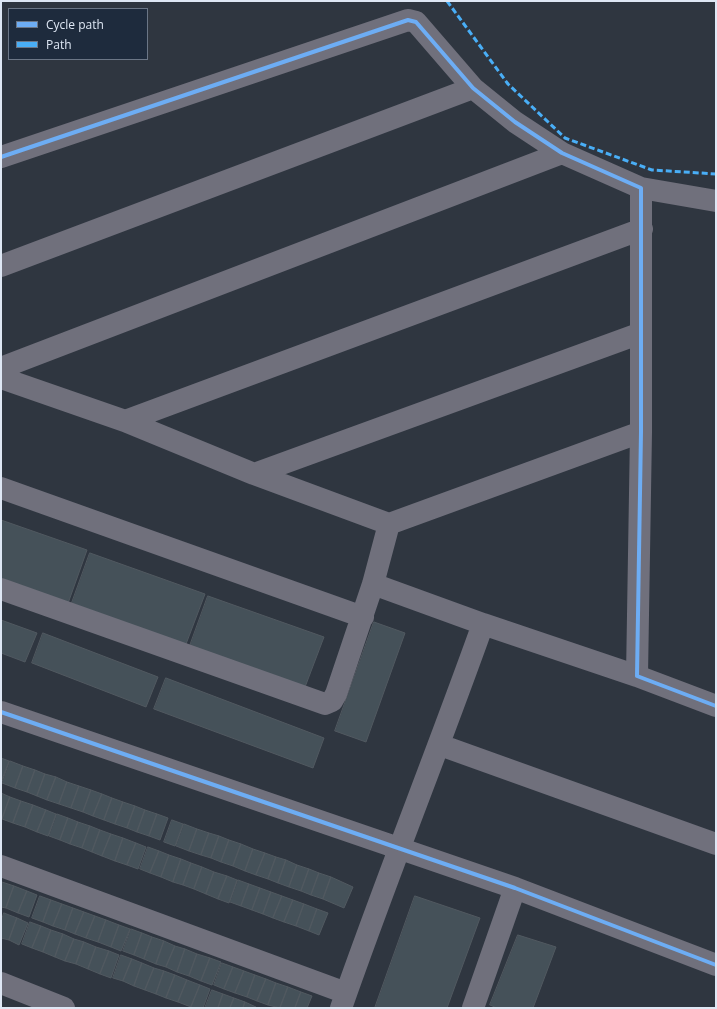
<!DOCTYPE html>
<style>
body{margin:0}
#map{position:relative;width:717px;height:1009px;overflow:hidden;background:#2f3640;font-family:"Open Sans",sans-serif}
canvas{display:block}
.frame{position:absolute;inset:0;border:2px solid #dee7f4;pointer-events:none}
.legend{position:absolute;left:8px;top:8px;width:140px;height:52px;box-sizing:border-box;background:#1e2b3d;border:1px solid #6b7686;margin:0;padding:5px 7px;list-style:none;font-size:12px;color:#dee7f4}
.legend li{display:flex;align-items:center;gap:8px;height:20px}
.legend b{width:20px;border:1px solid #6b7686}
</style>
<div id="map">
<canvas width="717" height="1009"></canvas>
<div class="frame"></div>
<ul class="legend">
<li><b style="height:5px;background:#6dadf4"></b>Cycle path</li>
<li><b style="height:5px;background:#49aef6"></b>Path</li>
</ul>
</div>
<script>
const ctx = document.querySelector('canvas').getContext('2d');
ctx.lineJoin = 'round';
function paint(path, color) { ctx.fillStyle = color; ctx.fill(path, 'evenodd'); }
function strokePath(path, color, width, dash) { ctx.strokeStyle = color; ctx.lineWidth = width; ctx.lineCap = dash ? 'butt' : 'round'; ctx.setLineDash(dash || []); ctx.stroke(path); }
const building = new Path2D(`
 M1,520L87,550L66,609L1,587Z
 M90,553L205,594L183,652L69,611Z
 M208,596L324,637L302,695L187,654Z
 M1,620L37,633L25,662L1,653Z
 M374,622L405,633L366,742L335,731Z
 M43,633L158,677L146,707L32,663Z
 M166,678L324,738L313,768L154,709Z
 M1,758L9,761L1,782Z
 M10,761L23,766L15,788L2,783Z
 M23,766L35,770L27,792L15,788Z
 M35,770L45,774L37,796L27,792Z
 M45,774L56,777L47,800L37,796Z
 M56,777L67,782L59,804L47,800Z
 M67,782L79,786L71,808L59,804Z
 M79,786L91,790L83,812L71,808Z
 M91,790L102,794L93,816L83,812Z
 M1,793L10,797L2,819H1Z
 M102,794L112,798L104,820L93,816Z
 M10,797L21,801L13,823L2,819Z
 M112,798L123,802L115,824L104,820Z
 M21,801L33,805L25,827L13,823Z
 M123,802L135,806L127,828L115,824Z
 M33,805L46,810L37,832L25,827Z
 M135,806L145,810L137,832L127,828Z
 M46,810L56,814L48,836L37,832Z
 M145,810L157,814L149,836L137,832Z
 M57,814L68,818L60,840L49,836Z
 M157,814L168,818L160,840L149,836Z
 M68,818L78,822L70,844L60,840Z
 M172,820L183,824L175,846L164,842Z
 M78,822L90,826L82,848L70,844Z
 M184,824L197,829L189,851L176,846Z
 M90,826L100,830L92,852L82,848Z
 M197,829L209,833L201,855L189,851Z
 M100,830L111,834L102,856L92,852Z
 M209,833L219,836L211,858L201,855Z
 M111,834L123,838L115,861L102,856Z
 M219,836L229,840L221,862L211,858Z
 M123,838L136,843L127,865L115,861Z
 M229,840L241,844L233,866L221,862Z
 M136,843L146,847L138,869L127,865Z
 M241,844L253,849L245,871L233,866Z
 M148,847L159,851L150,873L140,869Z
 M253,849L265,853L256,875L245,871Z
 M159,851L169,855L161,877L150,873Z
 M265,853L276,857L268,879L256,875Z
 M169,855L181,859L173,882L161,877Z
 M276,857L286,860L278,883L268,879Z
 M181,859L191,863L183,885L173,882Z
 M286,860L297,865L289,887L278,883Z
 M191,863L202,867L194,889L183,885Z
 M297,865L309,869L301,891L289,887Z
 M202,867L214,872L206,894L194,889Z
 M309,869L319,873L311,895L301,891Z
 M214,872L227,876L218,899L206,894Z
 M319,873L331,877L323,899L311,895Z
 M227,876L237,880L229,903L218,899Z
 M331,877L353,887L344,908L323,899Z
 M238,880L249,884L241,906L230,902Z
 M2,882L14,886L6,908L1,907Z
 M249,884L260,888L252,910L241,906Z
 M14,886L27,891L18,913L6,908Z
 M260,888L271,892L263,914L252,910Z
 M27,891L37,895L29,917L18,913Z
 M271,892L282,896L273,918L263,914Z
 M40,896L51,900L43,922L32,918Z
 M282,896L293,900L284,922L273,918Z
 M415,896L480,918L447,1008H375Z
 M51,900L62,904L53,926L43,922Z
 M293,900L304,904L296,926L284,922Z
 M62,904L73,908L65,930L53,926Z
 M304,904L317,909L309,931L296,926Z
 M73,908L84,912L75,934L65,930Z
 M317,909L328,913L319,935L309,931Z
 M84,912L95,916L86,938L75,934Z
 M4,913L17,918L9,940L1,938V922Z
 M95,916L106,920L98,942L86,938Z
 M17,918L28,923L19,945L9,940Z
 M106,920L119,925L111,947L98,942Z
 M30,922L41,926L32,948L22,944Z
 M119,925L130,929L121,951L111,947Z
 M41,926L51,930L43,952L32,948Z
 M131,929L142,933L134,955L123,951Z
 M51,930L63,934L55,957L43,952Z
 M142,933L152,937L144,959L134,955Z
 M63,934L74,939L65,961L55,957Z
 M518,935L556,947L533,1008H497L490,1005Z
 M152,937L164,941L156,964L144,959Z
 M74,939L84,942L76,964L65,961Z
 M164,941L175,946L166,967L156,964Z
 M84,942L96,947L88,969L76,964Z
 M175,946L185,949L177,972L166,967Z
 M96,947L109,951L100,974L88,969Z
 M185,949L197,954L189,976L177,972Z
 M109,951L119,955L111,978L100,974Z
 M197,954L210,958L201,981L189,976Z
 M121,955L132,959L123,981L113,978Z
 M210,958L221,962L212,985L201,981Z
 M132,959L142,963L134,986L123,981Z
 M142,963L154,968L145,990L134,986Z
 M222,963L233,967L224,989L214,985Z
 M233,967L244,971L235,993L224,989Z
 M154,968L164,971L156,994L145,990Z
 M164,971L175,975L166,998L156,994Z
 M244,971L255,975L247,997L235,993Z
 M175,975L187,980L178,1002L166,998Z
 M255,975L266,979L257,1001L247,997Z
 M266,979L276,983L268,1005L257,1001Z
 M187,980L200,985L191,1007L178,1002Z
 M276,983L288,987L280,1008L268,1005Z
 M200,985L210,989L203,1008H194L191,1007Z
 M288,987L301,992L295,1008H280Z
 M212,990L223,994L218,1008H205Z
 M301,992L312,996L307,1008H295Z
 M223,994L234,998L230,1008H218Z
 M234,998L245,1002L243,1008H230Z
 M245,1002L256,1007L255,1008H243Z`);
const minor = new Path2D(`
 M1,157L408,20L416,22L473,88L515,122L562,153L641,188V432L637,676L716,706
 M641,188L716,201
 M1,266L473,88
 M1,368L562,153
 M1,378L125,421L254,474L389,524L641,432
 M125,421L642,229
 M254,474L641,333
 M1,488L363,617
 M373,584L483,624L637,676
 M1,589L325,704L332,701L336,694L373,584L389,524
 M1,712L515,888L716,965
 M440,745L716,844
 M1,866L346,993
 M1,983L64,1008
 M341,1008C386,879 437,753 483,624
 M473,1008L515,888`);
const quiet = new Path2D(`
 M447,1L508,84L565,138L652,170L716,174`);
const cycleway = new Path2D(`
 M1,157L408,20L416,22L473,88L515,122L562,153L641,188V432L637,676L716,706
 M1,712L515,888L716,965`);
paint(building, '#455159');
strokePath(building, '#515960', 1);
strokePath(minor, '#70707c', 22);
strokePath(quiet, '#49aef6', 3, [6, 3]);
strokePath(cycleway, '#6dadf4', 4);
</script>
